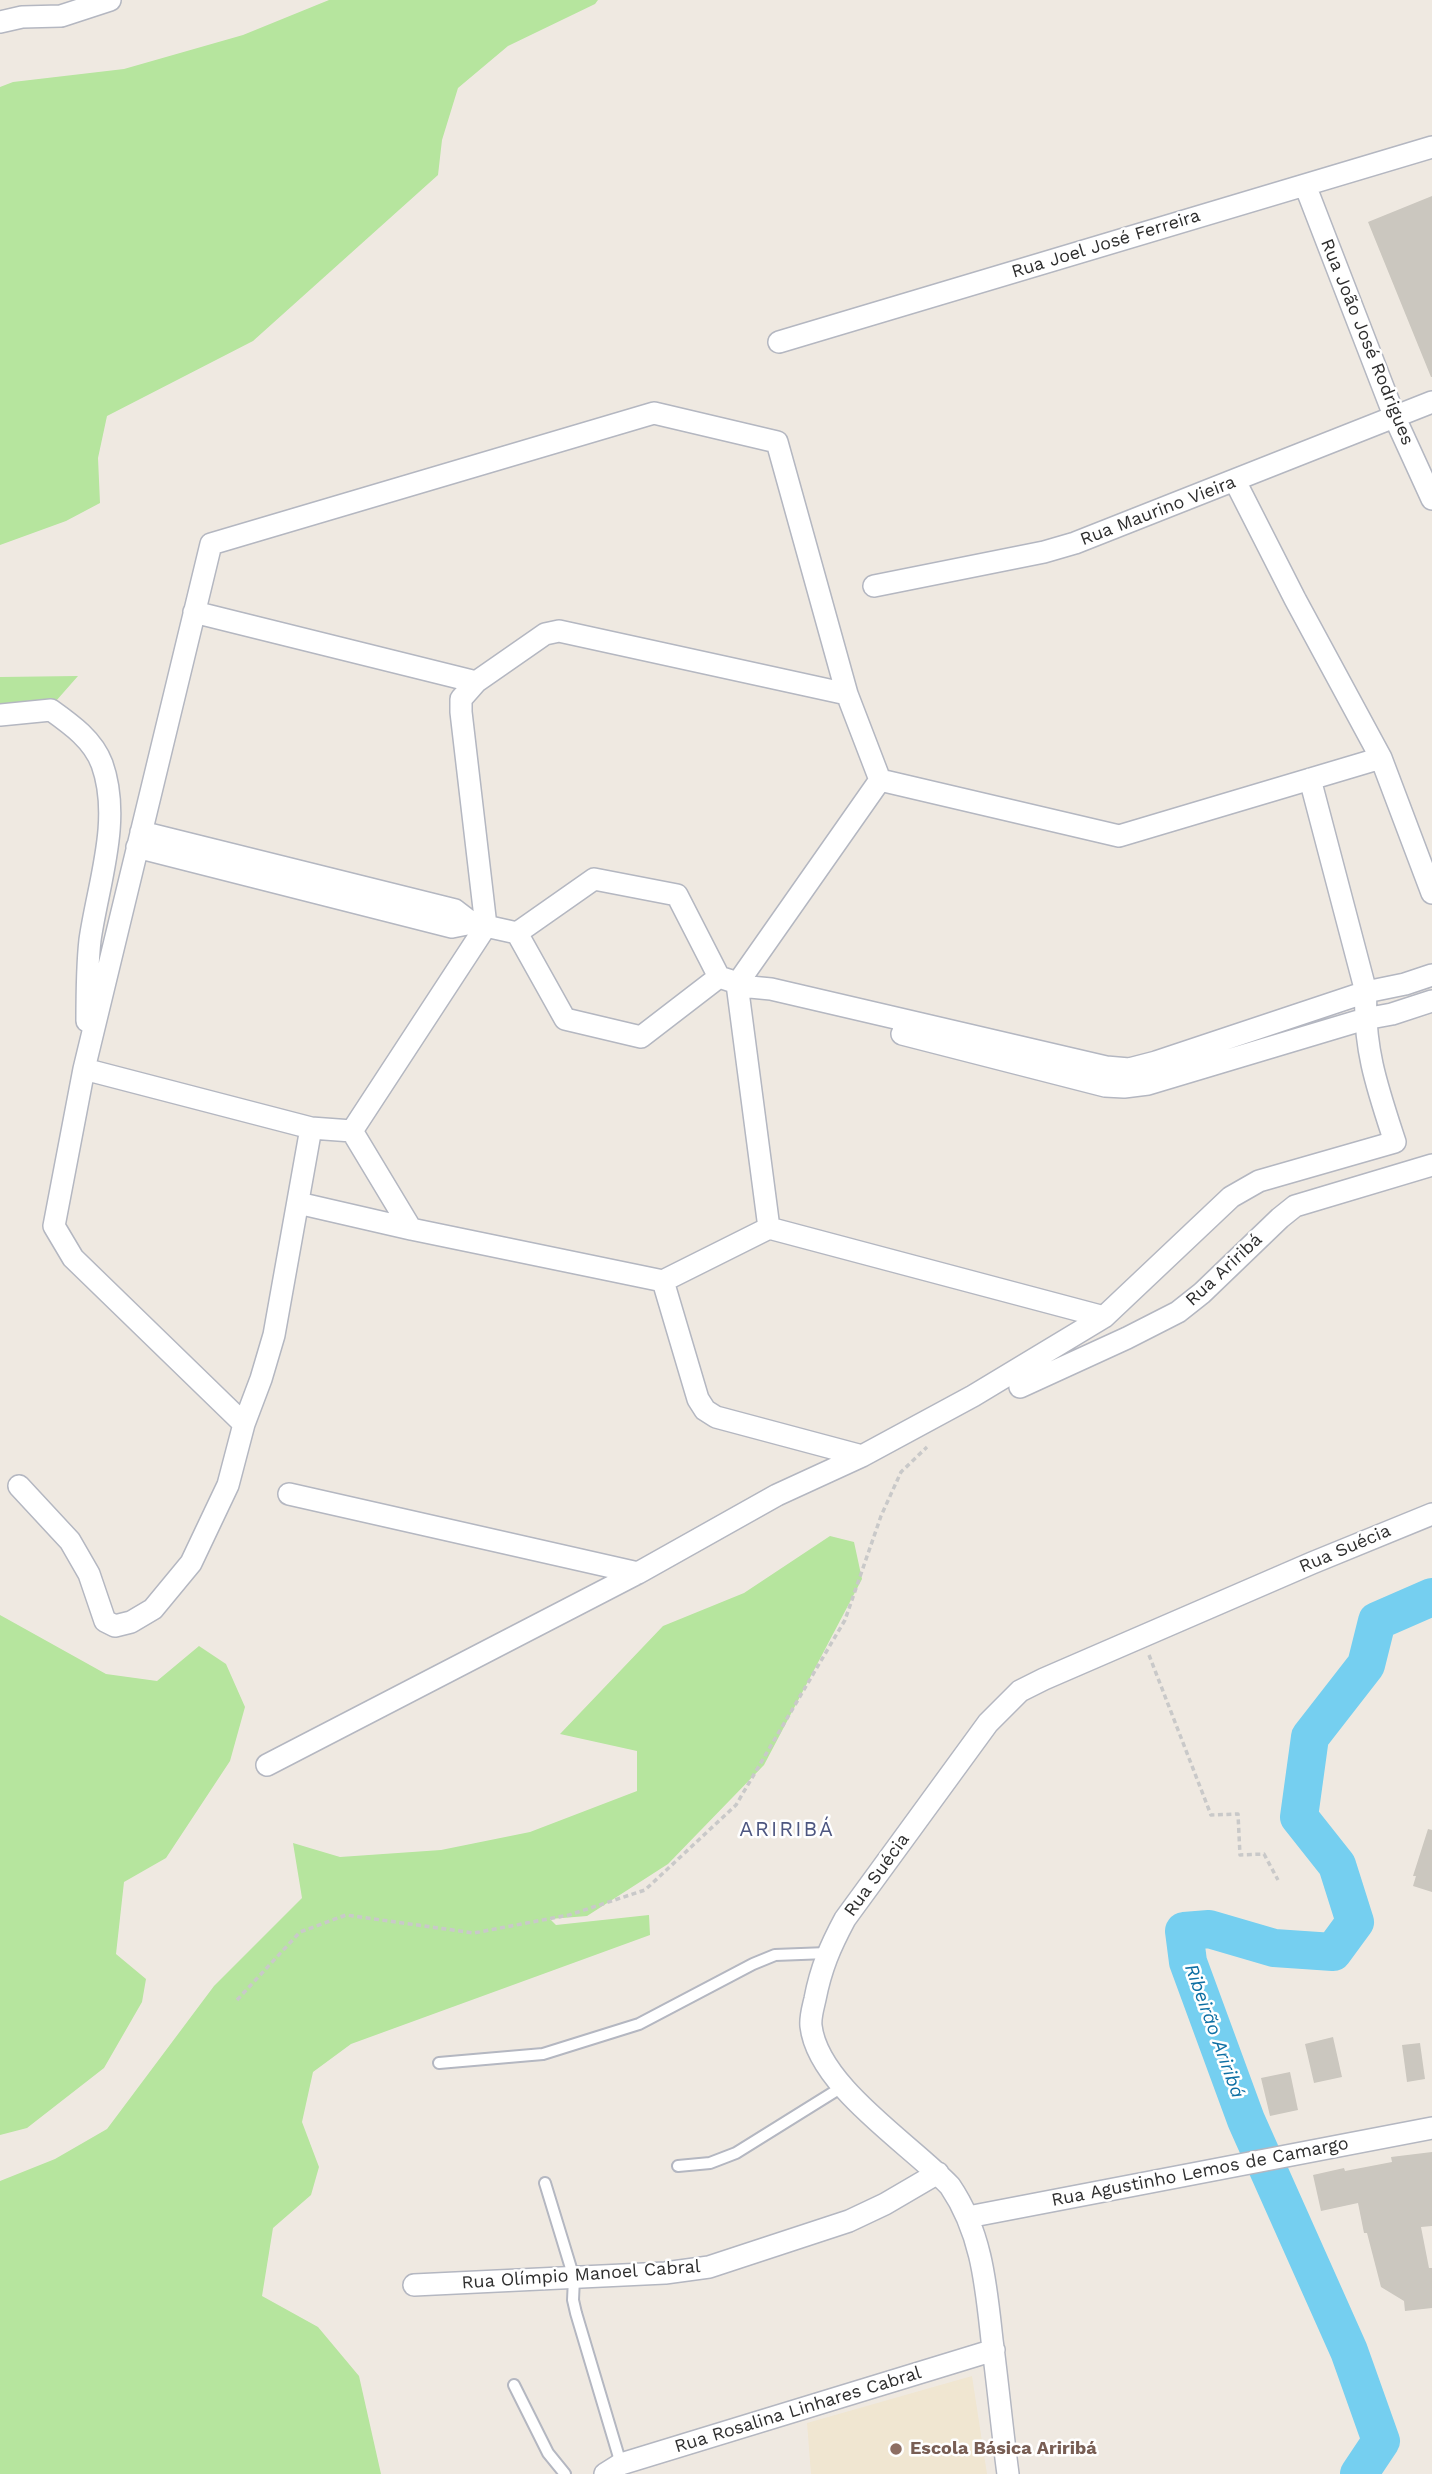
<!DOCTYPE html>
<meta charset="utf-8">
<style>
body{margin:0}
canvas{display:block;background:#efe9e1}
</style>
<canvas width="1432" height="2474"></canvas>
<script>
const ctx = document.querySelector('canvas').getContext('2d');
ctx.lineJoin = 'round';
function paint(path, color) { ctx.fillStyle = color; ctx.fill(path, 'evenodd'); }
function strokePath(path, color, width, dash) { ctx.strokeStyle = color; ctx.lineWidth = width; ctx.lineCap = dash ? 'butt' : 'round'; ctx.setLineDash(dash || []); ctx.stroke(path); }
function label(font, color, halo, rows, align = 'center') {
  ctx.font = font + ' "Work Sans",sans-serif'; ctx.lineWidth = 5; ctx.setLineDash([]); ctx.textBaseline = 'middle'; ctx.strokeStyle = halo; ctx.fillStyle = color; for (const [text, x, y, turn = 0] of rows) {
    ctx.save(); ctx.translate(x, y); ctx.rotate((+turn || 0) * Math.PI / 180); ctx.textAlign = isNaN(turn) ? turn : align; if (halo) ctx.strokeText(text, 0, 0); ctx.fillText(text, 0, 0); ctx.restore();
  }
}
const education = new Path2D(`
 M972,2376L987,2474H811L807,2423Z`);
const green = new Path2D(`
 M329,0H598L595,4L508,46L458,88L442,140L438,175L253,341L107,416L98,458L100,503L66,521L0,545V87L13,82L124,69L243,35Z
 M78,676L56,701L0,707V677Z
 M830,1536L854,1542L862,1579L764,1765L668,1864L587,1916L550,1919L556,1925L649,1915L650,1935L351,2044L313,2072L302,2122L319,2167L311,2195L273,2228L262,2296L318,2327L359,2376L381,2474H0V2181L55,2159L107,2129L214,1986L302,1898L293,1843L340,1857L441,1850L530,1832L637,1791V1751L560,1734L663,1626L744,1593Z
 M0,1615L106,1674L157,1681L199,1646L226,1664L245,1707L230,1761L166,1858L124,1882L116,1954L146,1979L142,2002L104,2068L27,2128L0,2135Z`);
const river = new Path2D(`
 M1359,2474L1381,2441L1349,2351L1246,2120L1188,1962L1184,1931L1209,1929L1274,1948L1333,1952L1355,1922L1337,1865L1299,1817L1310,1737L1366,1665L1377,1621L1432,1597`);
const building = new Path2D(`
 M1432,196V377H1431L1368,222Z
 M1428,1829L1432,1830V1892L1413,1886L1416,1876H1413Z
 M1333,2037L1342,2077L1314,2083L1305,2044Z
 M1420,2043L1425,2079L1407,2082L1402,2045Z
 M1290,2072L1298,2110L1270,2116L1261,2078Z
 M1432,2152V2226L1421,2227L1429,2268H1432V2308L1405,2311L1404,2301L1381,2287L1367,2233H1364L1358,2203L1321,2211L1313,2175L1344,2168L1345,2171L1392,2162L1391,2157Z`);
const path = new Path2D(`
 M1149,1655L1211,1815L1238,1814L1240,1855L1264,1854L1278,1880
 M237,2000L300,1932L346,1915L474,1933L569,1915L645,1890L736,1805L845,1620L881,1516L901,1472L927,1447`);
const service = new Path2D(`
 M439,2063L543,2054L639,2024L753,1964L775,1955L827,1953
 M678,2166L710,2163L736,2153L842,2087
 M545,2183L574,2278L573,2300L576,2313L621,2464
 M514,2385L548,2453L565,2474`);
const minor = new Path2D(`
 M0,22L22,17L61,16L110,0
 M1305,185L1395,418L1432,499
 M779,342L1432,147
 M1235,481L1295,599L1381,758L1432,893
 M874,586L1044,552L1075,543L1432,402
 M194,612L476,682
 M0,715L51,710C72,725 93,740 102,764C122,820 98,884 90,940C87,967 87,994 87,1021
 M880,780L1119,836L1381,758
 M141,832L455,910L472,923
 M137,847L452,927L472,923L517,933L594,879L677,895L719,977L750,987L771,989L1106,1067L1129,1069L1156,1062L1366,992L1405,984L1432,975
 M517,933L565,1019L641,1037L719,977
 M902,1034L1105,1086L1124,1087L1148,1084L1365,1019L1392,1014L1432,1001
 M84,1069L311,1128L352,1131L411,1229
 M352,1131L486,926L461,712V699L476,682L545,634L559,631L847,694
 M298,1203L411,1229L663,1281L698,1399L705,1410L716,1417L862,1456
 M769,1228L1104,1317
 M663,1281L769,1228L737,984L880,780
 M1020,1387L1127,1338L1178,1312L1202,1293L1280,1218L1295,1206L1432,1165
 M244,1424L73,1258L54,1226L84,1069L211,544L654,413L777,442L847,694L880,780
 M19,1486L70,1541L89,1574L105,1621L115,1626L131,1622L153,1609L191,1563L228,1485L244,1424L261,1379L274,1335L311,1128
 M289,1494L638,1573
 M267,1765L638,1573L777,1495L862,1456L973,1396L1104,1317L1231,1197L1259,1181L1395,1142C1378,1090 1363,1048 1366,992L1310,779
 M968,2217L1432,2128
 M414,2285L665,2273L709,2267L849,2221L885,2204L938,2173
 M605,2474L621,2464L994,2350
 M1008,2474C1002,2429 998,2385 992,2340C986,2286 982,2233 950,2186C909,2143 818,2086 811,2026C810,2017 813,2008 815,1999C821,1968 830,1947 845,1919L988,1723L1020,1691L1044,1679L1312,1563L1432,1514`);
const markers = [
 [896,2449,7,"#8d6e63"]
];
const streetNames = [
 ["Rua Joel José Ferreira",1106,244,-17],
 ["Rua João José Rodrigues",1367,342,68],
 ["Rua Maurino Vieira",1158,511,-21],
 ["Rua Ariribá",1224,1270,-43],
 ["Rua Suécia",1345,1549,-23],
 ["Rua Suécia",877,1875,-54],
 ["Rua Agustinho Lemos de Camargo",1200,2172,-11],
 ["Rua Olímpio Manoel Cabral",581,2275,-4],
 ["Rua Rosalina Linhares Cabral",798,2410,-17]
];
const educationNames = [
 ["Escola Básica Ariribá",910,2449]
];
const waterNames = [
 ["Ribeirão Ariribá",1214,2031,70]
];
const quarterNames = [
 ["ARIRIBÁ",787,1830]
];
paint(education, '#f0e6d1');
paint(green, '#b6e59e');
strokePath(river, '#75cff0', 38);
paint(building, '#cbc7bf');
strokePath(service, '#b4b7c1', 14);
strokePath(minor, '#b4b7c1', 24);
strokePath(path, '#c9c9c9', 3.5, [5, 3.5]);
strokePath(service, '#fff', 10);
strokePath(minor, '#fff', 21);
for (const [x, y, r, color] of markers) { const dot = new Path2D(); dot.arc(x, y, r, 0, 2 * Math.PI); ctx.fillStyle = color; ctx.fill(dot); strokePath(dot, '#fff', 2.5); }
label('18px', '#2e2e2e', '#fff', streetNames);
label('bold 18px', '#785e54', '#fff', educationNames, 'left');
label('italic 19px', '#0d6fa3', '#fff', waterNames);
ctx.letterSpacing = '2px';
label('21px', '#4d5680', '#fff', quarterNames);
ctx.letterSpacing = '0px';
</script>
